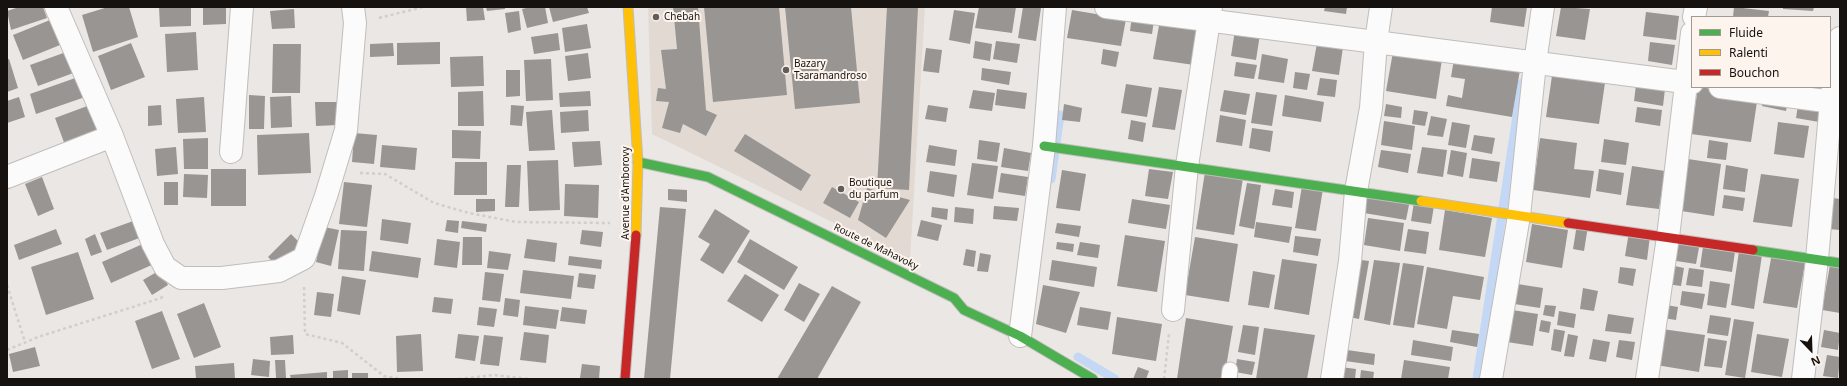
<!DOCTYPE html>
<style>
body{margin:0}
#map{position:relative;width:1847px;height:386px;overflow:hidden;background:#eae7e4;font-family:"Noto Sans",sans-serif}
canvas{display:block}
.frame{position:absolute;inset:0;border:8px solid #151210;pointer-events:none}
.legend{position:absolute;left:1691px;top:16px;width:140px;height:72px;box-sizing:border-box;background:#fcf4ed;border:1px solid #a09a95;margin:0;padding:5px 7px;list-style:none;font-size:12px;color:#151210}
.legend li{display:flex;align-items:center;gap:8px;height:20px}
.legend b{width:20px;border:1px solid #a09a95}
.north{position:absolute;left:1791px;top:330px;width:40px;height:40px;-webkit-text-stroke:3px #fcf4ed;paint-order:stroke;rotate:157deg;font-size:11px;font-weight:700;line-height:16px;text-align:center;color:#151210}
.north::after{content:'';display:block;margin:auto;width:14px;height:18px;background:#151210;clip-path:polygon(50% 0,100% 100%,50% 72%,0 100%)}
</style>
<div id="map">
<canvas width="1847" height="386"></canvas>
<div class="frame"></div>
<ul class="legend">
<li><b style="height:5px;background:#4caf50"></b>Fluide</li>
<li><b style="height:5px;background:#ffc107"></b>Ralenti</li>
<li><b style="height:5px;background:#c62828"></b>Bouchon</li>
</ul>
<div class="north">N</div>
</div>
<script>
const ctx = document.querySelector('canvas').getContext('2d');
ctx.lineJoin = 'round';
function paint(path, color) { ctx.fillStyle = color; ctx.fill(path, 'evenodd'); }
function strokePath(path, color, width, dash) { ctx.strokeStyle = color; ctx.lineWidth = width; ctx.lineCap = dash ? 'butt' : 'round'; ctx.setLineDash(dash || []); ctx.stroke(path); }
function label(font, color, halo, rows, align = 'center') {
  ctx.font = font + ' "Noto Sans",sans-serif'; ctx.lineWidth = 4; ctx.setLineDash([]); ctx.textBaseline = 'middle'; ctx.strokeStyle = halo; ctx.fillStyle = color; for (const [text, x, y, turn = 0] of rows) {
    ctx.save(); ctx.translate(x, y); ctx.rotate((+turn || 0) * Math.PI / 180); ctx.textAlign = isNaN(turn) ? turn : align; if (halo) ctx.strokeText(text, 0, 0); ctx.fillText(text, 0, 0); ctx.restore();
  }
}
const built = new Path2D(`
 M648,7H925L910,260L652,134Z`);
const stream = new Path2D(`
 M1051,179L1060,115
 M1078,357L1115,379
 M1477,379L1522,83`);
const building = new Path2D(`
 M19,7H43L47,18L11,30L7,11Z
 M108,7H129L138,37L93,52L82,15Z
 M159,7H191V26L160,27Z
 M203,7H226V24L203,25Z
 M466,7H483L485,20L467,21Z
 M486,7H505V9L487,11Z
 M530,7H545L548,23L527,28L522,9Z
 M549,7H587L589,13L553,22Z
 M673,7H698L706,110L717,115L706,136L683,124L680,133L662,128L669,102L656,101L658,88L666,89L661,50L677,49Z
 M704,7H779L787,95L713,102Z
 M785,7H851L860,103L795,109Z
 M887,7H918L909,190L877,188Z
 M979,7H1016L1012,33L975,28Z
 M1023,7L1041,8L1036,41L1018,38Z
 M1325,7H1347L1346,14L1324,11Z
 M1492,7H1527L1524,27L1490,22Z
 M1561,7L1590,9L1585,40L1556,36Z
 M1734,7L1769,11L1768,17H1733Z
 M1783,7H1814L1813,11L1783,9Z
 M294,9L295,28L272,29L270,11Z
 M954,10L975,13L970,44L949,40Z
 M1072,10L1126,19L1121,46L1067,38Z
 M519,11L521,30L508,33L505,13Z
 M1646,12L1679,16L1676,40L1643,36Z
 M1132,16L1154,20L1152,34L1130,31Z
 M50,20L60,45L23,60L13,35Z
 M1160,20L1200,26L1194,65L1153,59Z
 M587,24L591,48L565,52L562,28Z
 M1235,30L1260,34L1256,60L1231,56Z
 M196,32L198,70L167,72L165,34Z
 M558,33L560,50L534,54L531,37Z
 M975,41L992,44L990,61L973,58Z
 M996,41L1020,44L1017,63L993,59Z
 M440,42V64L397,65V43Z
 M1650,42L1675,45L1672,65L1648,61Z
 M131,43L145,77L111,90L98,56Z
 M393,43L394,56L370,57V44Z
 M1317,43L1343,47L1339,75L1312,71Z
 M273,44H301L300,93H272Z
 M926,48L942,50L939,73L923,71Z
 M1103,49L1119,52L1116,67L1101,64Z
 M69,51L76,72L38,86L30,65Z
 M1393,52L1442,59L1436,99L1386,91Z
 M588,53L591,78L568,81L565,56Z
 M1455,53L1521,64L1512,117L1446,106L1448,95L1462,98L1465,79L1451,77Z
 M1262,54L1288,59L1284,83L1258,79Z
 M483,56L484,86L451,87L450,57Z
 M7,59H9L18,88L7,92Z
 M551,59L553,100L526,101L524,60Z
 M1236,62L1257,65L1254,79L1234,76Z
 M982,68L1011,72L1009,85L981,80Z
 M1553,69L1606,76L1599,124L1546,117Z
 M506,70H520V96L506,97Z
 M1295,72L1310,74L1307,90L1293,88Z
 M81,76L88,96L36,114L30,94Z
 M1320,78L1337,80L1335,97L1317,95Z
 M1126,84L1152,88L1147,117L1121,113Z
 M1636,85L1665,89L1663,106L1634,101Z
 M1159,87L1182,90L1175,130L1152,127Z
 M1698,87L1758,95L1751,142L1691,134Z
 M997,89L1027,93L1025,109L995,105Z
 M973,90L995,93L992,111L969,108Z
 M1224,90L1250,94L1246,115L1220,111Z
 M483,91L484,126H458V92Z
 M590,91L591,106L560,107L559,93Z
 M1256,92L1277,95L1272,126L1251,123Z
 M249,95L265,96L264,129H249Z
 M1285,95L1324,102L1321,122L1282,116Z
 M291,96L292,127L271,128L270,97Z
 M1763,96L1788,100L1786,111L1762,106Z
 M19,97L25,117L7,123V101Z
 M204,97L206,132L178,133L176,99Z
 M315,102H337L338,125L316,126Z
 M1064,104L1082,108L1080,122L1062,120Z
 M1386,104L1402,107L1401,118L1384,116Z
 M90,105L101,132L65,145L55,118Z
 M161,105L162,125L148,126V106Z
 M511,105L524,106L522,126L510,125Z
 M928,105L948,108L946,122L925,119Z
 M1798,105L1821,108L1819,122L1796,118Z
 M1637,107L1662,110L1660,126L1635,122Z
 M552,110L555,150L529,151L526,112Z
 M588,110L589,131L561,133L560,112Z
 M1414,110L1428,112L1425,126L1412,124Z
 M1220,115L1246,120L1242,146L1216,142Z
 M1431,116L1447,119L1443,137L1427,135Z
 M1131,120L1146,123L1143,142L1128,139Z
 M1384,121L1415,126L1412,150L1381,145Z
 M1452,122L1470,125L1466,148L1448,145Z
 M1778,122L1809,126L1804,158L1774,154Z
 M1252,128L1273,131L1270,152L1249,148Z
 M452,130L481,131L480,159L452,158Z
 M309,133L311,173L258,175L257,135Z
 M354,133L377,135L374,164L352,162Z
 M745,134L811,175L801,191L734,151Z
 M1474,135L1495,138L1492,154L1471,150Z
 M208,138V169H184L183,139Z
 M1540,138L1577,143L1574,169L1594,171L1590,198L1533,190Z
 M1604,139L1629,143L1626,165L1601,162Z
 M979,140L1000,143L997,162L977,159Z
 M1709,140L1728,143L1726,160L1707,158Z
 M600,141L602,165L574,167L572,142Z
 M382,145L417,148L415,170L380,167Z
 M929,145L957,150L955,166L926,162Z
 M176,147L178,174L157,176L155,149Z
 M1422,147L1447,150L1443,177L1417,173Z
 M1004,148L1031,153L1028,171L1001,167Z
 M1381,150L1411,154L1408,173L1378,167Z
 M1451,150L1467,153L1463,177L1447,174Z
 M1472,158L1500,162L1497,182L1469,178Z
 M1688,159L1721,164L1714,216L1681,211Z
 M558,160L560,210L529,211L527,161Z
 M455,162H487V195H454Z
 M972,163L998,166L993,199L967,195Z
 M507,165H521L519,207H505Z
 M1726,165L1748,169L1745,192L1723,189Z
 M1632,166L1665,171L1659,209L1626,205Z
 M211,169H246V206H211Z
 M1149,169L1173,172L1168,199L1145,196Z
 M1599,169L1624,173L1621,195L1596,191Z
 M1062,170L1086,174L1080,211L1056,208Z
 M930,171L957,175L954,197L927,192Z
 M1205,172L1243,178L1234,235L1196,229Z
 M1001,173L1028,177L1025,196L998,192Z
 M184,174L208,175L207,198L183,197Z
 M1761,174L1799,179L1792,227L1753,222Z
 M42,177L54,209L38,216L25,184Z
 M164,182H178V205H164Z
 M344,182L372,185L367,227L339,224Z
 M1247,183L1261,185L1254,229L1239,226Z
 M565,184L599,185L598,218L564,216Z
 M1302,186L1323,189L1316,231L1295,228Z
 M832,187L859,202L850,218L823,203Z
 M867,188L910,200L886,238L858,220Z
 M668,189L687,190V202L668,200Z
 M1275,189L1294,192L1292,208L1272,205Z
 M1367,193L1410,200L1406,220L1364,213Z
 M1724,195L1745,198L1743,211L1722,208Z
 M1833,198L1840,199V230L1829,229Z
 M476,199H495V211L476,212Z
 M1132,199L1170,205L1166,229L1128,223Z
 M1414,202L1434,206L1431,224L1411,221Z
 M994,206L1019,208L1017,221L993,219Z
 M660,207L686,209L670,379H644Z
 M932,207L948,209L947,220L931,217Z
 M955,207L974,209L973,224L954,222Z
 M715,209L750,231L723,274L700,260L710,244L698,237Z
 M1445,210L1492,218L1485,257L1439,250Z
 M1368,218L1404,223L1400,251L1364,245Z
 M382,219L411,223L408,244L380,240Z
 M136,220L142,237L107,250L100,233Z
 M447,220L459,221L458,233L445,231Z
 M921,220L942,225L938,241L917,236Z
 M462,221L487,224L486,232L461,228Z
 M1256,222L1292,227L1289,243L1254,237Z
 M1057,223L1081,226L1079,237L1055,233Z
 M1532,224L1568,230L1562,268L1526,262Z
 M1577,224L1588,226L1584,251L1573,249Z
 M324,227L339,230L331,266L316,262Z
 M56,229L62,244L19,260L14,245Z
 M1408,229L1429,232L1426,254L1404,251Z
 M341,230L367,231L364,271L338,269Z
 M582,230L603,232L601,247L580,244Z
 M1629,232L1650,236L1647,260L1625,256Z
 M95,234L102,252L91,256L85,239Z
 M291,234L302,245L279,268L268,257Z
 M1125,235L1165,241L1157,292L1117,286Z
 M1295,236L1321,239L1318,256L1293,252Z
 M463,237H482V265H462Z
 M1195,237L1238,244L1229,302L1185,295Z
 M1674,238L1700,242L1696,264L1670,260Z
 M437,239L460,242L457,268L434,265Z
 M527,239L557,243L555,262L524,258Z
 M750,239L798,267L784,290L737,262Z
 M1704,240L1736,245L1732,272L1700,267Z
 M1057,242L1074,244L1073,252L1056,249Z
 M1080,242L1100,245L1098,258L1077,255Z
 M145,243L154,264L111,283L102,262Z
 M966,249L976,251L974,267L963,265Z
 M372,251L421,258L418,278L369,271Z
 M489,251L511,254L508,270L487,268Z
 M1739,251L1762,255L1754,309L1731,305Z
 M78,252L94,299L46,315L31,267Z
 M980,253L991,255L988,272L977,271Z
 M1772,253L1806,258L1797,308L1763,303Z
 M569,256L602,260L601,269L568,265Z
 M1282,259L1317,264L1309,315L1274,309Z
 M1353,259L1369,261L1359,319L1344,316Z
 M1052,260L1097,267L1094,287L1049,280Z
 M1374,260L1400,263L1390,325L1364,320Z
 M1403,263L1424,266L1414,328L1393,325Z
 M1670,265L1684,268L1681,286L1666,284Z
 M1830,265L1840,267V313L1822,310Z
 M1427,267L1484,277L1480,300L1453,296L1447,329L1417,324Z
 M1620,267L1636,269L1633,286L1618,283Z
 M1689,268L1704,270L1702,287L1686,285Z
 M160,270L168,285L152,295L143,280Z
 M523,270L574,276L571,299L520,293Z
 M1253,271L1275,275L1269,308L1248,305Z
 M485,272L504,274L500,302L482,300Z
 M579,273L596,275L594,289L577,287Z
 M745,274L779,295L762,322L727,301Z
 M342,276L366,280L360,315L337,311Z
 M1710,281L1730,284L1726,308L1707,305Z
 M799,283L820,294L804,322L784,310Z
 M1511,283L1543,288L1540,308L1508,303Z
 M1043,285L1080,292L1066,333L1036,324Z
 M832,286L861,302L817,379H777Z
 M1583,288L1598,291L1594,311L1580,309Z
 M1682,291L1705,294L1702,309L1680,305Z
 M317,292L334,294L331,317L314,315Z
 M434,297L453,299L451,314L432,312Z
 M505,298L520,300L518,317L503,315Z
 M204,303L221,347L194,358L177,314Z
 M1545,305L1556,306L1554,317L1543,315Z
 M1666,305L1678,307L1676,320L1663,318Z
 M525,306L559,310L556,329L523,325Z
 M479,307L497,309L494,327L477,325Z
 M562,307L587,310L585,324L560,321Z
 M1080,307L1111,312L1108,330L1077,325Z
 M1512,310L1538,314L1533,346L1507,342Z
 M162,311L180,359L152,369L135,321Z
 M1559,311L1576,314L1574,328L1557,325Z
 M1608,314L1634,318L1631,334L1605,331Z
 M1710,315L1731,318L1728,336L1707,333Z
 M1117,317L1162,324L1156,361L1112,354Z
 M1186,318L1233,326L1224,379H1177Z
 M1734,319L1754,322L1745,378L1725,375Z
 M1541,320L1551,322L1549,333L1539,331Z
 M1243,325L1259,327L1255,355L1238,352Z
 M1264,328L1315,335L1307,379H1256Z
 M1554,329L1565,331L1561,352L1551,350Z
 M1662,329L1705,335L1699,372L1656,365Z
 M1452,330L1479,334L1477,347L1450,342Z
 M1824,330L1840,333L1838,350L1821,347Z
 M524,332L549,335L546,363L520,360Z
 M421,334L423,371L397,372L396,336Z
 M458,334L479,336L475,361L455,358Z
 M1568,334L1578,336L1574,357L1564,356Z
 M1757,334L1789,339L1782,377L1751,372Z
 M293,335L294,354L271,355L270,337Z
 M484,335L503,337L499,366L480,364Z
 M1708,338L1727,341L1722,368L1704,366Z
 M1593,339L1610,342L1606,362L1589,359Z
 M1413,340L1453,347L1451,361L1411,355Z
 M1619,340L1635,342L1632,360L1616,357Z
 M35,347L40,366L13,372L9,354Z
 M1347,350L1375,354L1374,365L1345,361Z
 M1827,355L1840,357L1838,378L1823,376Z
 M253,359L270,361L269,377L251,375Z
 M1237,359L1255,362L1252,375L1235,372Z
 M275,360H285L286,378H276Z
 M1404,360L1450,367L1448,379H1401Z
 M234,363L235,379H196L195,366Z
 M582,364L600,366L599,379L580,378Z
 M1138,367L1149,371L1146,379H1133Z
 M1341,367L1356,369L1355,379H1339Z
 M348,370V379H333V371Z
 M1361,370L1374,372L1373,379H1360Z
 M327,372V379H291L290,375Z
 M352,373H368V379H352Z`);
const path = new Path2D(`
 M379,18L423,7
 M360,173L385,174L434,203L469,213L516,222L610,223
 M7,285L25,342
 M304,287L305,334L342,343L384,376L401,379
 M7,350L38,337L161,298L163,296
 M459,379L494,375L530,379
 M1164,379L1169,334`);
const lane = new Path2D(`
 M1229,379L1230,370`);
const street = new Path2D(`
 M56,7L112,136L153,244L165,267L181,278H222L279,271L304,258L326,196L346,130L355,23L353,7
 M1106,7L1692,83
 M1694,17L1696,7
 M1720,87L1840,103
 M231,152L242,7
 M7,177L112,136
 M1173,310L1187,166L1211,7
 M1020,336L1044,146L1055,7
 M1332,379L1350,261L1356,191L1371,108L1376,42L1381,7
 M1491,379L1519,216L1535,63L1543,7
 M1647,379L1668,237L1692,33
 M1803,379L1817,259L1831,102L1840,38`);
const fast = new Path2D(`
 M1044,146L1421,201
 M638,162L708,177L954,298L964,310L1020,336L1093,379
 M1753,250L1840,263`);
const slow = new Path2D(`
 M628,7L638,162L636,235
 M1421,201L1568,223`);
const jam = new Path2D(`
 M1568,223L1753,250
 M625,379L636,235`);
const markers = [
 [656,17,4,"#605d5a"],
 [786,70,4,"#605d5a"],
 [841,189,4,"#605d5a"]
];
const poiNames = [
 ["Chebah",664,17],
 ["Bazary",794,64],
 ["Tsaramandroso",794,76],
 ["Boutique",849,183],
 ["du parfum",849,195]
];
const streetNames = [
 ["Avenue d'Amborovy",626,193,-90],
 ["Route de Mahavoky",876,247,26]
];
paint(built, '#e2dad2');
strokePath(stream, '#c4d8f6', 9);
paint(building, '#989593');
strokePath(lane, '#c0bdbb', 17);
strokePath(street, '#c0bdbb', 24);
strokePath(fast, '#c0bdbb', 11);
strokePath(slow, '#c0bdbb', 11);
strokePath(jam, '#c0bdbb', 11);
strokePath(path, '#d0cfce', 2.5, [3, 3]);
strokePath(lane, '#fcfbfb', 15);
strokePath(street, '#fcfbfb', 22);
strokePath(fast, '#4caf50', 9);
strokePath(slow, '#ffc107', 9);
strokePath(jam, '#c62828', 9);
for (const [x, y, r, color] of markers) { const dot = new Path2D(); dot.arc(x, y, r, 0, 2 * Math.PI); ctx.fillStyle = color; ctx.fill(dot); strokePath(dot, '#fcf4ed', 1.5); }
label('10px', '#151210', '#fcf4ed', poiNames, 'left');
label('10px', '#151210', '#fcf4ed', streetNames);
</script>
